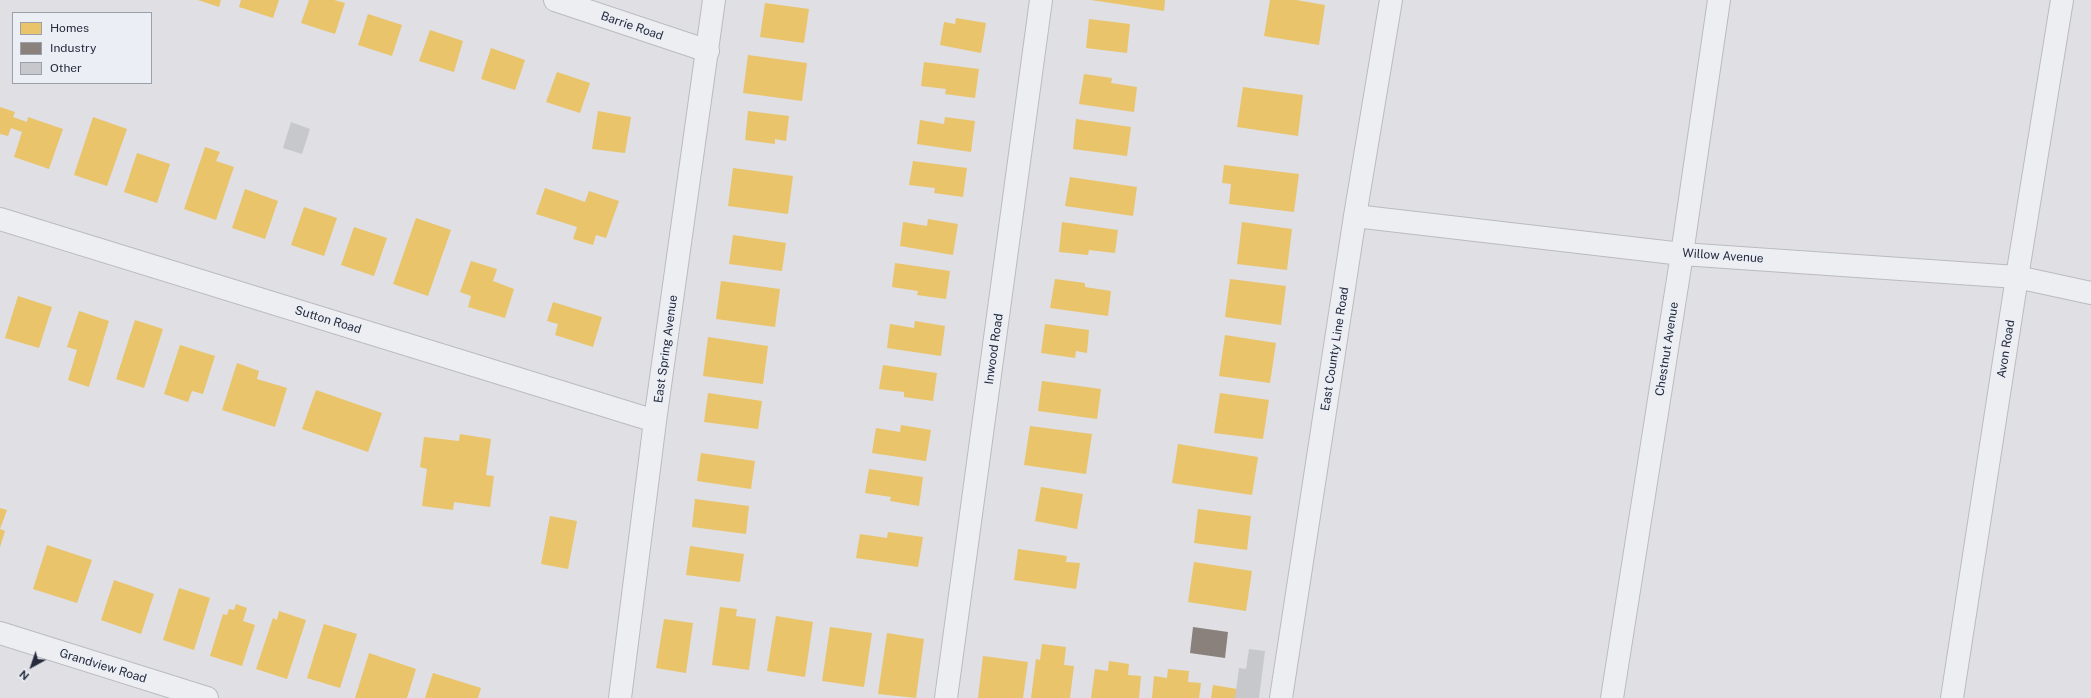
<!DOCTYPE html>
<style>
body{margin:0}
#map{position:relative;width:2091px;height:698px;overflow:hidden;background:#dfdfe4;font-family:"Public Sans",sans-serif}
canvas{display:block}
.legend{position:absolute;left:12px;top:12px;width:140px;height:72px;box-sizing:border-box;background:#ebeef4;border:1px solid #9ca0ab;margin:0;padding:5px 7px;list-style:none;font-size:12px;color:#252b3d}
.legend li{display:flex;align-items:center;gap:8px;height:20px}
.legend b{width:20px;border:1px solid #9ca0ab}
.north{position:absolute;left:12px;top:646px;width:40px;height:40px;-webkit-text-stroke:3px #ebeef4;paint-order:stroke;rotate:220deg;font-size:11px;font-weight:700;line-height:16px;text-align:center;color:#252b3d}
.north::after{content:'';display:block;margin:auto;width:14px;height:18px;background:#252b3d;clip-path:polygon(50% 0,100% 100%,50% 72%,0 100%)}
</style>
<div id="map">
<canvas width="2091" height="698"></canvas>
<ul class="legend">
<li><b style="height:11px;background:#e9c46a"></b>Homes</li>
<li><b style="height:11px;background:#8a817c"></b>Industry</li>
<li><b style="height:11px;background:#c7c8cc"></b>Other</li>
</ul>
<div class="north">N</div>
</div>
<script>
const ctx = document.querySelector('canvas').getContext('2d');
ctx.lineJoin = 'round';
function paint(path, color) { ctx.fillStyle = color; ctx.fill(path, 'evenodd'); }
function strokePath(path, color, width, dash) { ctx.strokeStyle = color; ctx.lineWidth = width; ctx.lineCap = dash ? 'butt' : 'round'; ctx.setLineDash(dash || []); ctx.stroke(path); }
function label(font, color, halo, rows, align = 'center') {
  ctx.font = font + ' "Public Sans",sans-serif'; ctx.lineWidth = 4; ctx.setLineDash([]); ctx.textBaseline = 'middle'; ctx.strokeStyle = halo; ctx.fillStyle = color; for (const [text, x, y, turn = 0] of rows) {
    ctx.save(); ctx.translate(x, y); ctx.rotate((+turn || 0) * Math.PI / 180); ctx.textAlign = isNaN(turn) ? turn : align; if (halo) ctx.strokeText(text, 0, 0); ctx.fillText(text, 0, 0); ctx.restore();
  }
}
const homes = new Path2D(`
 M198,0H221L219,7Z
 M241,0H279L273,18L239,7Z
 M309,0H334L345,3L335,34L301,23Z
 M1091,0H1165L1164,11Z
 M1270,0H1296L1325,5L1319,45L1264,36Z
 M765,3L809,9L804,43L760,37Z
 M368,14L402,25L392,56L358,45Z
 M956,18L986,23L981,53L940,45L944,22L955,24Z
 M1089,19L1130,24L1127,53L1086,48Z
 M430,30L463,41L454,72L419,61Z
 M491,48L525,60L515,90L481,79Z
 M748,55L807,63L802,101L743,93Z
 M924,62L979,69L975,98L945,94L946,89L921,86Z
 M557,72L590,83L580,113L546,102Z
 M1084,74L1112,78L1111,83L1137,87L1134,112L1079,104Z
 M1243,87L1303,95L1298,136L1237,127Z
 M0,107L15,112L13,117L27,122L28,117L63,129L49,169L14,157L22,132L11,128L8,136L0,134Z
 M598,111L631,117L625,153L592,149Z
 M748,111L789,116L786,141L775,139V144L745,140Z
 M93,117L127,129L107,186L74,175Z
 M945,117L975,121L971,152L917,144L920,120L944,124Z
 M1076,119L1131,127L1127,156L1073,149Z
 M205,147L220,152L216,161L234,167L216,220L184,209Z
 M137,153L170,164L157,203L124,192Z
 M913,161L967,168L963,197L934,193L935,188L909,185Z
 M1224,165L1299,174L1294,212L1229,204L1231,184L1222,183Z
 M733,168L793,176L788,214L728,206Z
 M1070,177L1137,187L1133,216L1065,206Z
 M545,188L585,202L589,191L619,201L606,238L596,235L593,245L573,239L577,227L536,214Z
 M245,189L278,201L265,239L232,228Z
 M304,207L337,218L324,256L291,245Z
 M416,218L451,230L428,296L393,284Z
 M928,219L958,224L953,255L900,246L903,222L927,226Z
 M1062,222L1118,230L1115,253L1089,250L1088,255L1059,252Z
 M1242,222L1292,229L1287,270L1237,264Z
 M354,227L387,238L374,276L341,265Z
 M733,235L786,243L782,271L729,264Z
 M471,261L497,269L493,281L514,289L505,318L468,307L471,296L460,292Z
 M895,263L950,271L946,299L917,295L918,291L892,287Z
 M1055,279L1085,283V287L1111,291L1108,316L1050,308Z
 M1230,279L1286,286L1281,325L1225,317Z
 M721,281L780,289L775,327L716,319Z
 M18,296L52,307L39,348L5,338Z
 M553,302L602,317L593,347L555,335L558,324L547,321Z
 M79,311L109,321L89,387L68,380L77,350L67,347Z
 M135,320L163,329L144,388L116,379Z
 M915,321L945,326L941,356L887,348L890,324L914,328Z
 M1045,324L1089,330L1087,353L1076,351L1075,358L1041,353Z
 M1225,335L1276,343L1270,383L1219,376Z
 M708,337L768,346L763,384L703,376Z
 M180,345L215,356L203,394L192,391L188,402L164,394Z
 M237,363L259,371L257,379L287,388L275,427L222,410Z
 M883,365L937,373L933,401L904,397V392L879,389Z
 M1042,381L1101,389L1097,419L1038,411Z
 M316,390L382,413L368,452L302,429Z
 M708,393L762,401L758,429L704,422Z
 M1220,393L1269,400L1263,439L1214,433Z
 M901,425L931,430L926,461L872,453L876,428L900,432Z
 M1030,426L1092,434L1086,474L1024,465Z
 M460,434L491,439L486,475L494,476L490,507L454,502L453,510L422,506L427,469L420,467L424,437L459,441Z
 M1178,444L1258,457L1252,495L1172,483Z
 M701,453L755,461L751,489L697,481Z
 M869,469L923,477L919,506L890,501L891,497L865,493Z
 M1041,487L1083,494L1077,529L1035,521Z
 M695,499L749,506L746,534L692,527Z
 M0,508L7,510L0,529L5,531L0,547Z
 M1198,509L1251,516L1247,550L1194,543Z
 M550,516L577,521L568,569L541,564Z
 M888,532L923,537L918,567L856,558L860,534L887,538Z
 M47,545L92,560L77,603L33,589Z
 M690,546L744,554L740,582L686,575Z
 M1018,549L1067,556L1066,562L1080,563L1076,589L1014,580Z
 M1194,562L1252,571L1246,611L1188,602Z
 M114,580L154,594L141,634L101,620Z
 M179,588L210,598L194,650L163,640Z
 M236,604L247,608L243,621L255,625L242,666L210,656L223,614L227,615L229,609L234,610Z
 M720,607L737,609L736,616L756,619L749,670L712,665Z
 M279,611L306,620L287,679L256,669L273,618L277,620Z
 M776,616L813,622L805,677L767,671Z
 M664,619L693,623L686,673L656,668Z
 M324,624L357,634L340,688L307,678Z
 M830,627L872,633L864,687L822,681Z
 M887,633L924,639L916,698L878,694Z
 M1042,644L1066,647L1064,665L1074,666L1070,698H1031L1036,659L1040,660Z
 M369,653L416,669L407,698H355Z
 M983,656L1028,662L1023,698H978Z
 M1109,661L1129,664L1128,675L1141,676L1139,698H1091L1095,669L1108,671Z
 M1168,669L1189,671L1188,682L1201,683L1199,698H1152L1154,676L1167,678Z
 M433,673L481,688L478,698H425Z
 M1213,685L1237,689L1235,698H1211Z`);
const industry = new Path2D(`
 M1193,627L1228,632L1225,658L1190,653Z`);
const building = new Path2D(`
 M291,122L310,129L302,154L283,148Z
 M1249,649L1265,651L1259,698H1235L1239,668L1246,669Z`);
const street = new Path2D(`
 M555,0L708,51
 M1355,216L1682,254L2017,277L2091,293
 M0,219L655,421
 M0,633L207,698
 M620,698L655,421L714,0
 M946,698L1041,0
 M1281,698L1355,216L1391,0
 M1612,698L1682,254L1719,0
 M1952,698L2017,277L2062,0`);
const streetNames = [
 ["Barrie Road",632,26,19],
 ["Willow Avenue",1723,256,4],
 ["Sutton Road",328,320,17],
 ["East Spring Avenue",666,349,-82],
 ["Inwood Road",994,349,-82],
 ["East County Line Road",1335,349,-81],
 ["Chestnut Avenue",1667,349,-81],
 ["Avon Road",2006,349,-81],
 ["Grandview Road",103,666,17]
];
paint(homes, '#e9c46a');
paint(industry, '#8a817c');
paint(building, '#c7c8cc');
strokePath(street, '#babbc0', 24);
strokePath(street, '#edeef1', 22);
label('12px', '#252b3d', '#ebeef4', streetNames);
</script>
